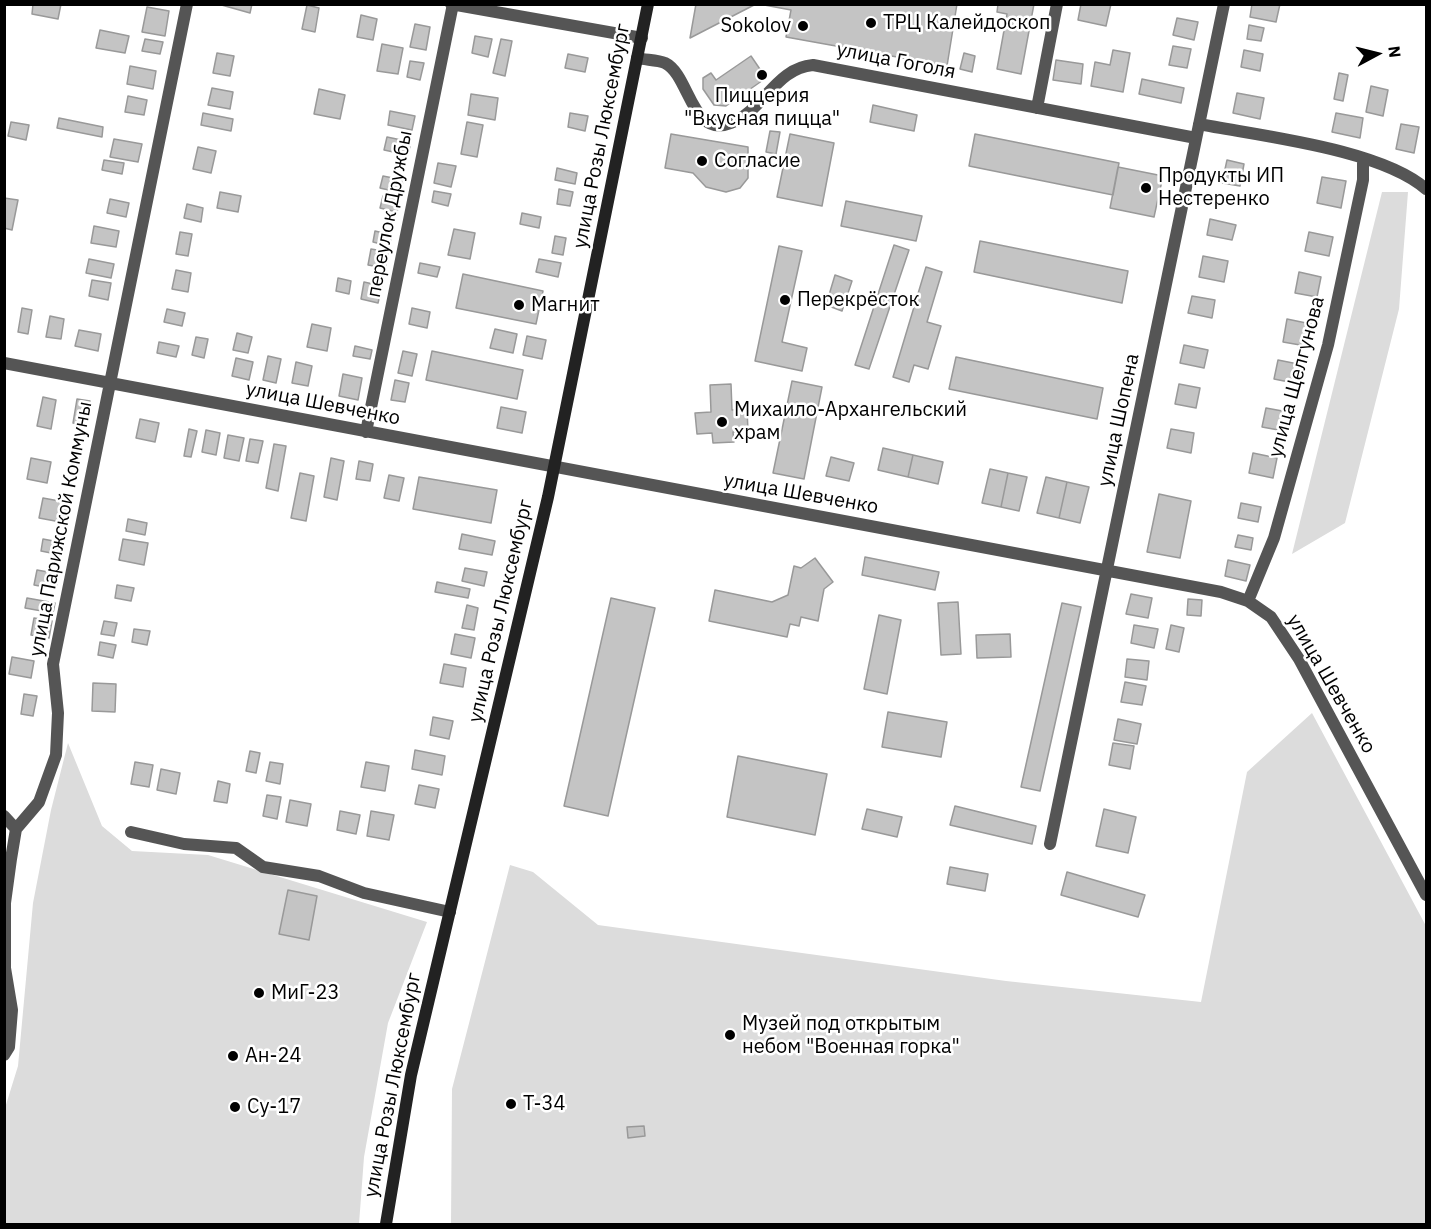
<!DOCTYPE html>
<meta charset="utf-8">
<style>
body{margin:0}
#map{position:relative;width:1431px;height:1229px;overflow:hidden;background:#fff;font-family:"IBM Plex Sans",sans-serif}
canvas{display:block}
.frame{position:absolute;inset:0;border:6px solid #000;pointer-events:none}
.north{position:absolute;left:1347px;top:24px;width:60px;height:60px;-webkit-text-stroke:4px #fff;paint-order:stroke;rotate:83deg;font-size:16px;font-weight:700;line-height:24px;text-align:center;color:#000}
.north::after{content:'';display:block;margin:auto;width:21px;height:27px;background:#000;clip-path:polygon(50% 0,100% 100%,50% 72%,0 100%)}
</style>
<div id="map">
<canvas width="1431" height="1229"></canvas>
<div class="frame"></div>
<div class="north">N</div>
</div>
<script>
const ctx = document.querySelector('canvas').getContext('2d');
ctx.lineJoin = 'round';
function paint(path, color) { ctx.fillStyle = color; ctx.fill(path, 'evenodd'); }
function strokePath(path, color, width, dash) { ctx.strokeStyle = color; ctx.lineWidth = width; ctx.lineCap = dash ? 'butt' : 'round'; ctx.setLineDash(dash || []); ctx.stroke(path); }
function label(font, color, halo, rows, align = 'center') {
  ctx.font = font + ' "IBM Plex Sans",sans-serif'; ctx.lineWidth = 5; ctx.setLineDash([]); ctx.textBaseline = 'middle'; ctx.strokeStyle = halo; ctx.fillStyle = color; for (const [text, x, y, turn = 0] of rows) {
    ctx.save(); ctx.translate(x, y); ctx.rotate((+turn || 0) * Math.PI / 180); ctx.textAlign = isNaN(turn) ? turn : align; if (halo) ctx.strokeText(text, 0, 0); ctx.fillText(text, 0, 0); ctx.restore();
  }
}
const green = new Path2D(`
 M1382,192H1408L1399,309L1345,523L1292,554Z
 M1312,713L1426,926V1224H451L452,1089L510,865L533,872L598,925L1006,981L1201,1002L1247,772Z
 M68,743L102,826L132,851L208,855L427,922L388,1023L364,1157L359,1224H5V1108L18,1066L33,903L51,810Z`);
const building = new Path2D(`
 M33,4H61L58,19L32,14Z
 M218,4H252L250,13Z
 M696,4H756L690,38Z
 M759,4H957L947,66L786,37L791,10Z
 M998,4H1034L1021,74L997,69L1007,14L997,12Z
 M1081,4H1111L1106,26L1078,20Z
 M1252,4H1280L1276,22L1250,17Z
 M307,5L319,8L315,32L302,29Z
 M147,7L169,11L165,36L142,32Z
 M361,15L377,19L373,40L357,37Z
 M1177,18L1198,22L1194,40L1173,35Z
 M415,24L430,27L426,50L410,47Z
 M1249,25L1264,28L1261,41L1247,39Z
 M100,30L129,36L125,53L96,48Z
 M475,36L492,39L488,57L472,53Z
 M145,39L163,42L160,54L142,51Z
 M501,39L512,41L505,76L493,73Z
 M382,44L403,48L398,74L377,71Z
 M1173,46L1191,49L1187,68L1169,65Z
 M1113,50L1130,53L1123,92L1091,86L1095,62L1110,65Z
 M1244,50L1263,54L1260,71L1241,67Z
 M217,53L234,56L230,76L213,73Z
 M964,53L975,56L972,72L960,69Z
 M568,54L588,58L585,72L565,68Z
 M751,56L766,78L726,106L714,105L703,89V78L711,73L716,80Z
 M1056,60L1083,64L1081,84L1053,80Z
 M410,61L424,63L420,80L407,77Z
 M130,66L156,71L153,89L127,84Z
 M1339,73L1348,75L1343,101L1334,99Z
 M1142,79L1184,88L1181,103L1139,94Z
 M1371,86L1388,90L1383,116L1366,112Z
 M212,88L233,92L230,109L208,105Z
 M319,89L345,95L340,119L314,114Z
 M1237,93L1264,98L1260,119L1233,113Z
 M471,94L498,98L495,120L468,115Z
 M128,96L147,100L144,115L125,112Z
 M873,105L917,115L914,131L870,122Z
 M390,111L415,116L412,130L388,125Z
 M203,113L233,119L231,131L201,125Z
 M570,113L588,116L585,131L568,127Z
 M1336,113L1363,118L1360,138L1332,132Z
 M59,118L103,127L102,137L57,128Z
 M11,122L29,125L26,140L8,136Z
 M467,122L483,125L477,157L461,154Z
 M1401,124L1419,127L1414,153L1396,149Z
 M770,131L780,132L776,154L766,152Z
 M671,134L748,147V178L740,188L726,192L706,187L693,173L665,168Z
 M790,134L834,143L822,206L777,197Z
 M975,134L1119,163L1113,195L969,166Z
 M387,137L411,142L408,155L384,150Z
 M114,139L142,144L138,162L110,157Z
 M198,147L216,151L211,173L193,169Z
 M104,160L124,163L122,174L102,170Z
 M1227,160L1244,164L1240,186L1222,183Z
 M438,163L456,166L451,187L434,183Z
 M1118,167L1163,176L1154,217L1110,208Z
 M557,168L577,173L575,184L555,180Z
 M383,176L403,180L401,193L380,188Z
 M1322,177L1346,181L1341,208L1317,203Z
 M559,189L573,192L570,206L557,204Z
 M434,191L451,194L448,206L432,202Z
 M220,192L241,196L238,212L217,208Z
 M383,196L400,199L397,212L380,208Z
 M4,198L18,200L12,230L4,228Z
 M110,199L129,203L126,217L107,213Z
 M846,201L922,216L916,241L841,226Z
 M187,204L203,208L201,222L184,218Z
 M522,213L541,217L539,228L520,224Z
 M1210,219L1236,225L1232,240L1207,235Z
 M94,226L119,231L116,247L91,243Z
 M454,229L475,233L470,259L448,255Z
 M375,231L392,235L389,246L373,242Z
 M180,232L192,234L188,256L176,254Z
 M1309,232L1333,237L1329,256L1305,251Z
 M555,236L566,238L563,255L552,253Z
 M980,241L1128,271L1122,303L974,272Z
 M894,245L909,250L869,369L855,365Z
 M779,246L802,251L782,342L807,348L802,371L755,361Z
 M371,249L389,252L385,268L368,265Z
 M1203,256L1228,261L1224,282L1199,277Z
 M89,259L114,264L111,278L86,273Z
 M539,259L561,263L558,277L536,272Z
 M420,263L440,267L437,277L418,273Z
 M926,267L942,272L927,322L941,326L928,369L914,365L909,382L893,377Z
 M176,270L191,273L188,292L172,289Z
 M1299,272L1321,277L1317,297L1295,293Z
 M463,274L543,291L536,324L456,308Z
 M835,275L852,281L842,311L826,305Z
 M338,278L351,281L349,294L336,291Z
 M92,280L111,283L108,300L89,296Z
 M364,282L382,286L378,303L361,299Z
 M1192,296L1215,300L1212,318L1188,313Z
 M22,308L32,310L28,334L18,332Z
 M412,308L430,312L427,328L409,324Z
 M167,309L185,313L182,326L164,322Z
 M50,316L64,319L61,339L46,337Z
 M1287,319L1311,324L1306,346L1283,342Z
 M312,324L331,328L327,351L307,347Z
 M495,329L517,334L513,353L490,348Z
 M79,330L101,334L98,351L75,346Z
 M237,333L252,337L248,353L233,350Z
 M527,336L546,340L542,359L523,355Z
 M196,337L208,339L204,358L192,355Z
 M159,342L179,346L176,357L157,353Z
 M1184,345L1208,350L1204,368L1180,363Z
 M355,346L372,350L370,359L353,356Z
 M403,351L417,354L412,376L398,373Z
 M432,351L523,370L517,399L426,380Z
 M268,356L281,359L276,383L263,380Z
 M956,357L1103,388L1097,419L949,389Z
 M236,358L253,362L249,380L232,376Z
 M1278,360L1298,364L1294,383L1274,379Z
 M296,362L312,366L308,386L292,383Z
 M343,374L362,378L358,400L339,396Z
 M395,380L409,383L405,402L391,400Z
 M792,381L822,387L804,479L773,473Z
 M731,384L732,410L747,409L748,431L733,432L734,442L713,443L712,433L697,434L695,413L711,412L710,385Z
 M1179,384L1200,388L1196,408L1175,404Z
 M43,397L56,400L51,429L37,426Z
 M77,399L90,401L85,425L73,423Z
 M501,407L526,412L522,433L497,428Z
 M1266,408L1288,412L1284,431L1262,427Z
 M140,419L159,423L155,442L136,438Z
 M189,429L197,431L191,457L184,456Z
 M1171,429L1194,433L1191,453L1167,448Z
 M206,430L220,433L216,455L202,452Z
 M228,435L244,438L239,461L224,458Z
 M250,439L263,441L258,463L246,461Z
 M274,444L286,446L278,491L266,488Z
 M883,448L913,455L908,477L878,470Z
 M1253,453L1277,458L1273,478L1249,473Z
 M913,455L943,462L938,484L908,477Z
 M831,457L854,463L849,481L826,476Z
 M31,458L51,462L47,483L27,479Z
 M331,458L344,461L337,500L324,497Z
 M359,461L373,464L370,481L356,479Z
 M990,469L1008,473L1001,507L982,503Z
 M300,473L314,476L306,521L291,518Z
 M1008,473L1027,477L1019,511L1001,507Z
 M389,475L404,478L399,501L384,498Z
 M419,477L497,490L491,523L413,509Z
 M1046,477L1067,482L1059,518L1037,513Z
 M1067,482L1089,487L1080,523L1059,518Z
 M1159,494L1191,501L1180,558L1147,552Z
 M43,498L70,503L66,523L39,518Z
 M1241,503L1261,507L1258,522L1238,518Z
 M128,519L147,523L145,535L126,531Z
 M462,534L495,541L492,555L459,549Z
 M1238,535L1253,538L1251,550L1235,547Z
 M43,539L64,543L61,555L41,551Z
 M123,539L148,543L144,565L119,560Z
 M865,557L939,572L935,590L862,575Z
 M815,558L833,582L824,589L818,621L801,617L799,626L790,624L787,637L709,621L715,590L772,602L788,595L794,566L801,568Z
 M1228,560L1250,565L1246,581L1225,576Z
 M465,568L487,572L484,586L462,581Z
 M37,570L59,574L56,589L34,585Z
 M437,582L470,589L468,598L435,592Z
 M117,585L134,588L131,601L115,598Z
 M1131,594L1152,598L1148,618L1126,614Z
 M27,598L55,603L53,613L25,608Z
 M611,598L655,608L608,816L564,806Z
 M1188,599L1202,600L1201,616L1187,615Z
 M958,602L961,654L941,655L938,603Z
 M1062,603L1081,607L1040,791L1021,787Z
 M467,605L478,608L474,630L462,628Z
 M879,615L901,620L887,694L864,689Z
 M34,618L52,621L49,638L31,635Z
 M104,621L117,623L114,636L101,634Z
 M1134,625L1158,629L1154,648L1131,643Z
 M1171,625L1184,628L1179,652L1166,649Z
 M134,629L150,631L147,645L132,642Z
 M455,634L475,638L471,658L451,654Z
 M1010,634L1011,657L977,658L976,635Z
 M100,642L116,645L113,658L98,655Z
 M12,657L34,661L31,678L9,674Z
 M1127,659L1149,661L1147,680L1125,677Z
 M444,664L466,668L463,687L440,683Z
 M1125,682L1146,686L1142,705L1121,702Z
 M93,683L116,684L115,712L92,711Z
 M24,694L37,696L33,716L21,714Z
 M888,712L947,722L941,757L882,747Z
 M433,717L453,721L449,739L430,735Z
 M1118,719L1141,724L1137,744L1114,740Z
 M1113,743L1134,746L1130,769L1109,765Z
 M415,750L445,756L442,775L412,769Z
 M250,751L260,753L256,773L246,771Z
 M738,756L827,774L815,835L727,817Z
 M135,762L153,765L149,787L131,784Z
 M270,762L283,764L280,784L266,781Z
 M366,762L389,766L385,791L361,787Z
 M161,769L180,773L176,794L157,790Z
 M218,781L230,784L227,803L214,801Z
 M419,785L439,789L435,808L415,804Z
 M267,795L281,797L277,819L263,816Z
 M290,800L311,804L307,826L286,822Z
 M955,806L1036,826L1032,844L950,825Z
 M867,809L902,817L897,837L862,829Z
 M1104,809L1136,817L1128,853L1096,846Z
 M340,811L360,815L356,834L337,830Z
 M371,811L394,815L389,840L367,836Z
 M950,867L988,874L985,891L947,884Z
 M1067,872L1145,895L1138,917L1061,895Z
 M288,890L317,896L309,940L279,934Z
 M644,1126L645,1136L628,1138L627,1127Z`);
const minor = new Path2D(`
 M451,4L642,38
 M637,58C646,60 658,60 665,63C690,75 691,139 731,123C764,110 776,68 813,65L1196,138
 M1037,108L1057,4
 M1199,124C1260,136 1381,149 1426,189
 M4,363L1221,592L1248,601L1271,617L1299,659L1426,895
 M366,432L453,4
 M1248,601L1274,538L1328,345L1363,180V158
 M4,816L16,829
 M131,832L184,844L236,848L263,867L319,876L364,893L450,912
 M1050,844L1224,4
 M4,1055L9,1047L12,1010L5,968V903L11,859L16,829L39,802L56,755L58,713L53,664L187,4`);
const secondary = new Path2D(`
 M386,1224L411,1075L548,497L648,4`);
const markers = [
 [871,23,6,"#000"],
 [803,26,6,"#000"],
 [762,75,6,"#000"],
 [702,161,6,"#000"],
 [1146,188,6,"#000"],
 [785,300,6,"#000"],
 [519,305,6,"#000"],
 [722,422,6,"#000"],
 [259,993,6,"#000"],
 [730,1035,6,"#000"],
 [233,1056,6,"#000"],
 [511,1104,6,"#000"],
 [235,1107,6,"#000"]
];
const poiNames = [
 ["ТРЦ Калейдоскоп",883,23],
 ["Sokolov",791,26,"right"],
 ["Пиццерия",762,96,"center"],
 ["\"Вкусная пицца\"",762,119,"center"],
 ["Согласие",714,161],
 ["Продукты ИП",1158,176],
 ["Нестеренко",1158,199],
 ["Перекрёсток",797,300],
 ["Магнит",531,305],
 ["Михаило-Архангельский",734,410],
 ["храм",734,433],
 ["МиГ-23",271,993],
 ["Музей под открытым",742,1024],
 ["небом \"Военная горка\"",742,1047],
 ["Ан-24",245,1056],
 ["Т-34",523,1104],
 ["Су-17",247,1107]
];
const streetNames = [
 ["улица Гоголя",896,61,11],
 ["улица Розы Люксембург",602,136,-79],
 ["переулок Дружбы",390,214,-79],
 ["улица Щелгунова",1297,377,-75],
 ["улица Шевченко",323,404,11],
 ["улица Шопена",1119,420,-78],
 ["улица Шевченко",801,494,10],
 ["улица Парижской Коммуны",61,529,-79],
 ["улица Розы Люксембург",501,611,-77],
 ["улица Шевченко",1331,684,60],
 ["улица Розы Люксембург",393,1085,-79]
];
paint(green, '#dcdcdc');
paint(building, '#c4c4c4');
strokePath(building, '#999', 1.5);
strokePath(minor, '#555', 12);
strokePath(secondary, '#222', 12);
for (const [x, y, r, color] of markers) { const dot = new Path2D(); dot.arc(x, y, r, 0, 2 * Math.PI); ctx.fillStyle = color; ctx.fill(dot); strokePath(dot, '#fff', 2); }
label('20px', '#000', '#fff', poiNames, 'left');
label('20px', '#000', '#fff', streetNames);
</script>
